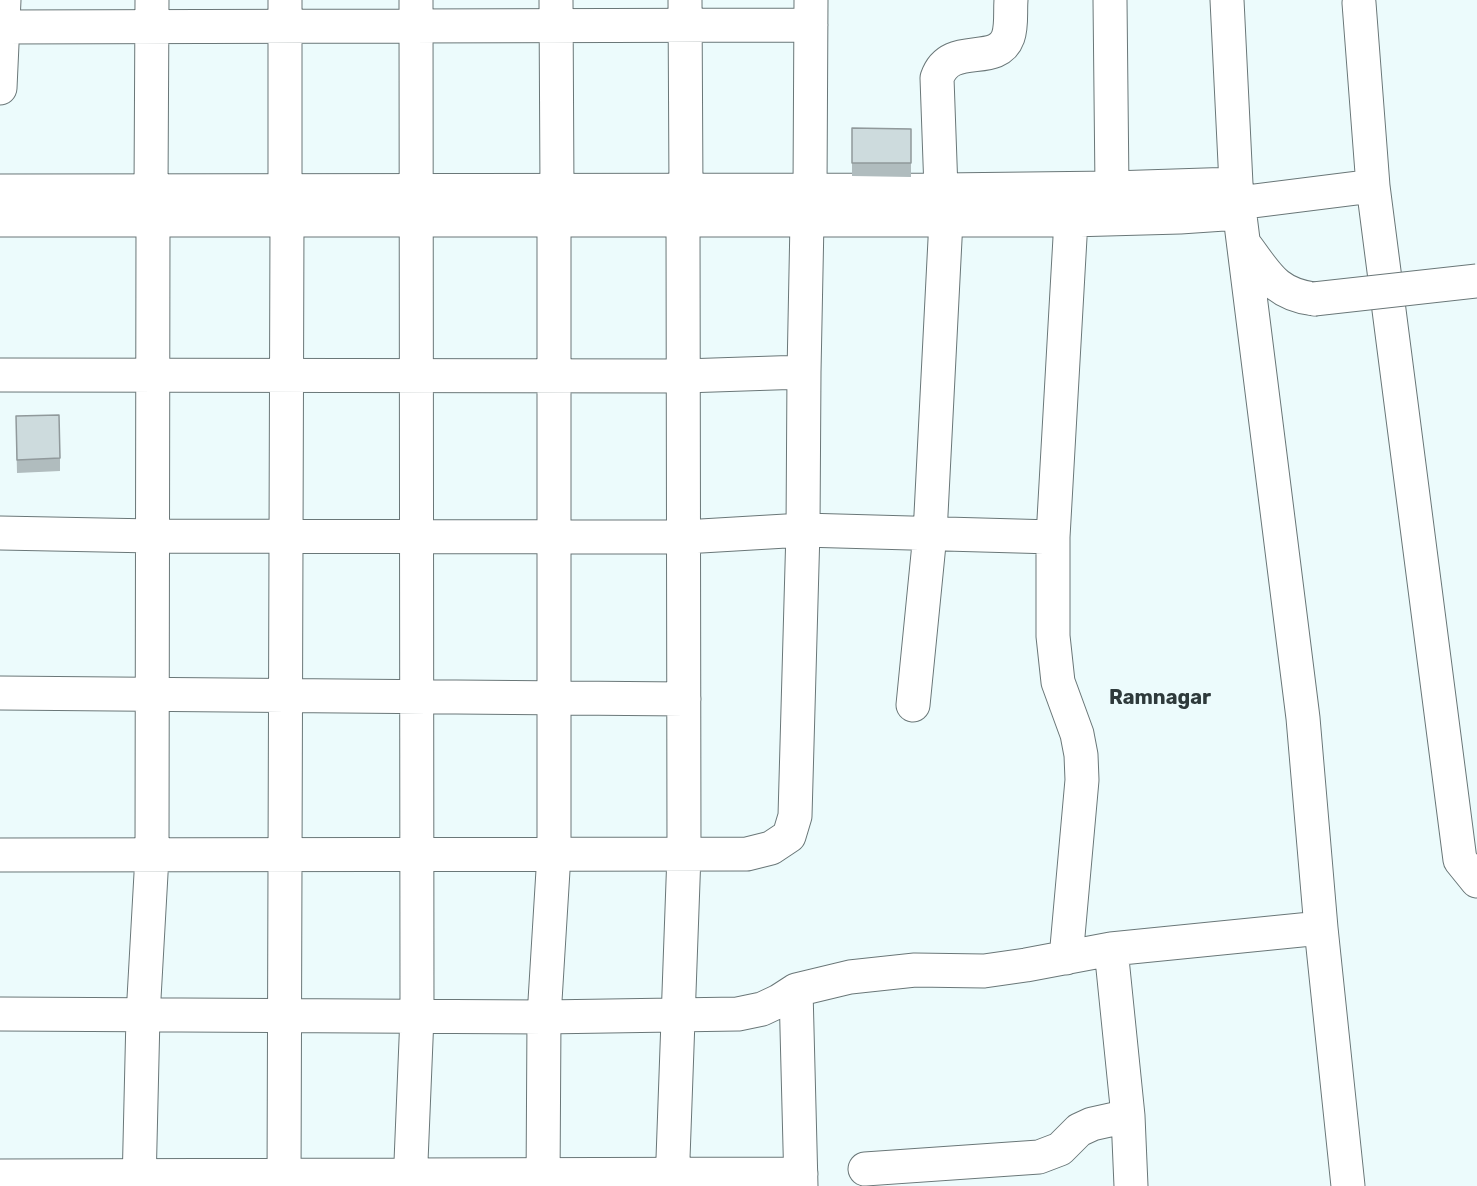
<!DOCTYPE html>
<style>
body{margin:0}
canvas{display:block;background:#ecfbfc}
</style>
<canvas width="1477" height="1186"></canvas>
<script>
const ctx = document.querySelector('canvas').getContext('2d');
ctx.lineJoin = 'round';
function strokePath(path, color, width, dash) { ctx.strokeStyle = color; ctx.lineWidth = width; ctx.lineCap = dash ? 'butt' : 'round'; ctx.setLineDash(dash || []); ctx.stroke(path); }
function paint(path, color) { ctx.fillStyle = color; ctx.fill(path, 'evenodd'); }
function label(font, color, halo, rows, align = 'center') {
  ctx.font = font + ' Rubik,sans-serif'; ctx.lineWidth = 4.5; ctx.setLineDash([]); ctx.textBaseline = 'middle'; ctx.strokeStyle = halo; ctx.fillStyle = color; for (const [text, x, y, turn = 0] of rows) {
    ctx.save(); ctx.translate(x, y); ctx.rotate((+turn || 0) * Math.PI / 180); ctx.textAlign = isNaN(turn) ? turn : align; if (halo) ctx.strokeText(text, 0, 0); ctx.fillText(text, 0, 0); ctx.restore();
  }
}
const minor = new Path2D(`
 M556,0L557,190
 M685,0L686,190
 M1110,0L1112,188
 M1227,0L1236,184L1303,718L1321,928L1348,1186
 M1359,3L1373,186L1460,860L1477,881
 M0,27L811,25
 M0,88L4,0
 M941,190L937,78C950,40 997,68 1008,37C1012,26 1010,12 1011,0
 M0,191L941,190L1112,188L1236,184
 M151,191L152,0
 M285,191V0
 M1238,203L1373,186
 M0,220H1071L1180,217L1239,213
 M1245,245C1267,274 1275,294 1314,299
 M0,375L684,376L804,372
 M0,533L153,536L684,537L803,530L1053,537
 M0,693L684,699
 M913,705L930,534L946,220
 M0,855L747,854L771,848L789,836L795,816L803,530L804,372L807,221L810,189L811,0
 M1111,949L1128,1116L1131,1186
 M1066,958L1082,780L1081,755L1077,734L1058,682L1053,636V537L1071,220
 M796,990L801,1186
 M0,1014L544,1017L738,1014L762,1009L779,1001L796,990L850,977L915,970L984,971L1026,965L1111,949L1321,928
 M865,1169L1039,1157L1060,1149L1079,1130L1092,1124L1128,1116
 M0,1176L801,1174
 M139,1186L143,1016L152,856L153,220
 M284,1186L287,220
 M410,1186L417,1016L416,0
 M543,1186L544,1017L554,854V220
 M672,1186L684,854L683,220`);
const minorBridge = new Path2D(`
 M1314,299L1477,281`);
const wall = new Path2D(`
 M852,128L911,129V177L852,176Z
 M16,429L60,458V471L17,473Z`);
const building = new Path2D(`
 M852,128L911,129V163H852Z
 M59,415L60,458L17,460L16,416Z`);
const quarterNames = [
 ["Ramnagar",1160,698]
];
strokePath(minor, '#6a7778', 35);
strokePath(minor, '#fff', 33);
strokePath(minorBridge, '#6a7778', 35, []);
strokePath(minorBridge, '#fff', 33);
paint(wall, '#b0bcbe');
paint(building, '#cddbdd');
strokePath(building, '#90999b', 1.5);
label('bold 20px', '#2e3a3b', '#ecfbfc', quarterNames);
</script>
